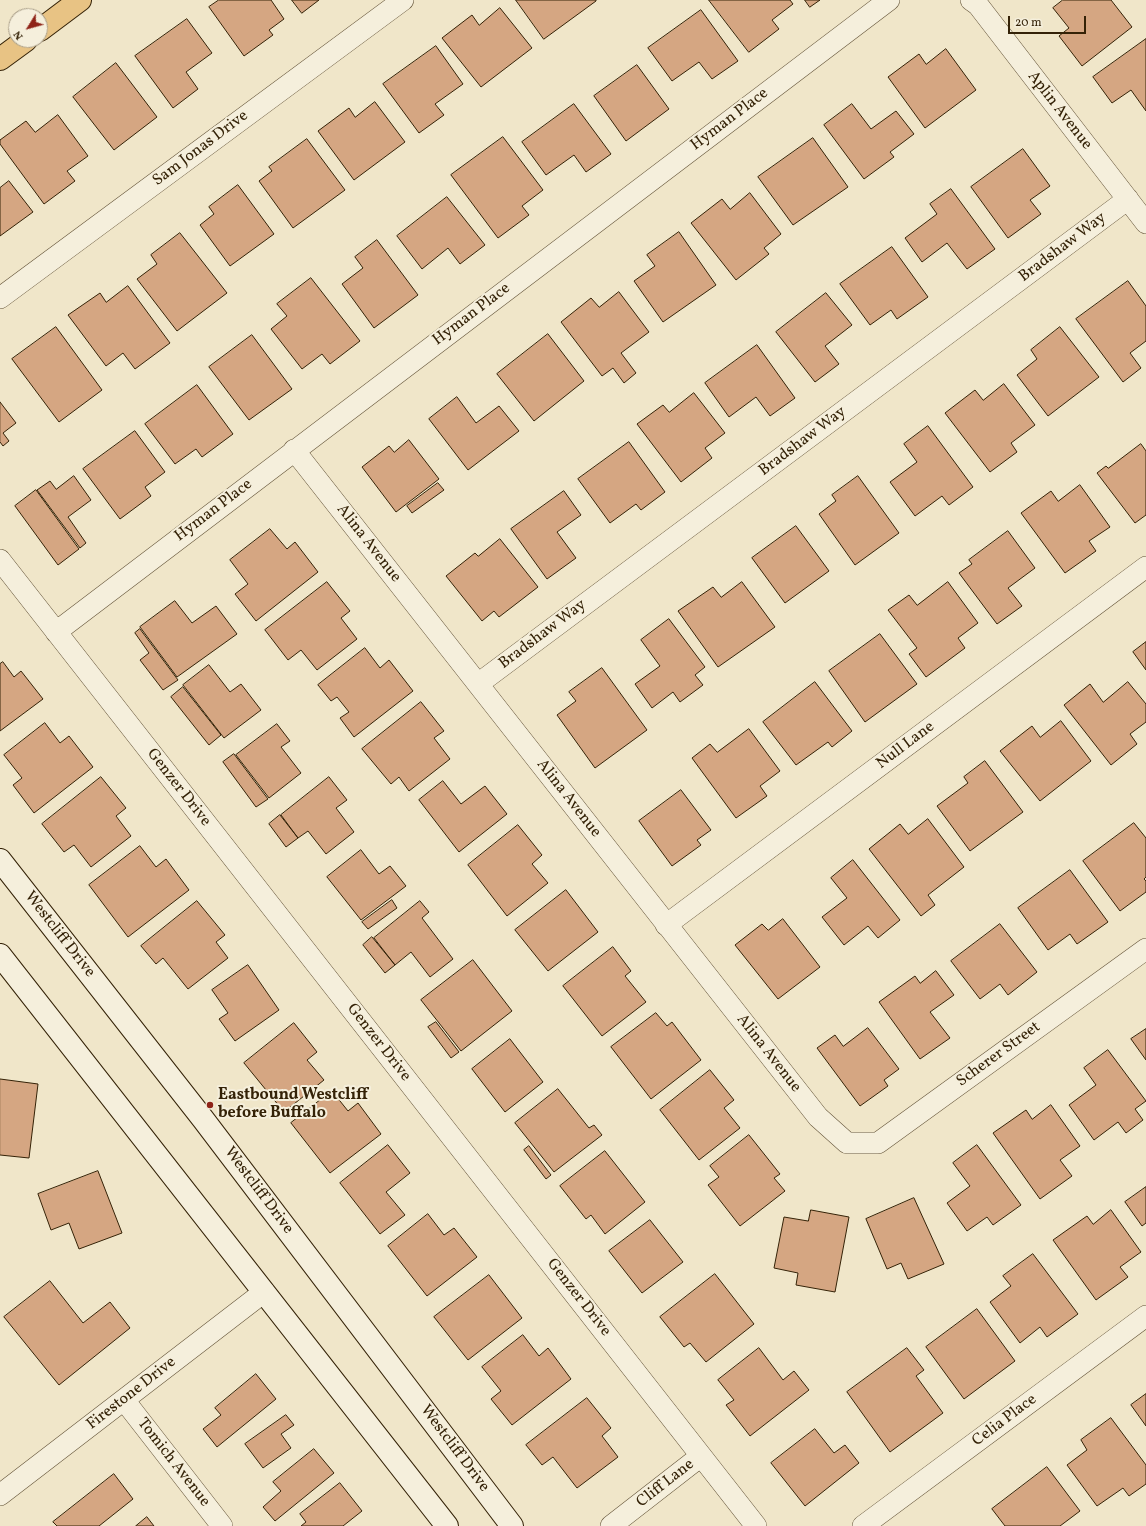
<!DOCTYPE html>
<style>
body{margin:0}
#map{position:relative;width:1146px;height:1526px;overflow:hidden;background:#f0e6c9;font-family:Vollkorn,serif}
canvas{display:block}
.north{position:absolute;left:8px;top:8px;width:40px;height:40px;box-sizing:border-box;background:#f5efdc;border:1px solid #a89d87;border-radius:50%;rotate:233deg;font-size:11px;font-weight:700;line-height:16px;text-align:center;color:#342207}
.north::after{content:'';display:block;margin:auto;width:14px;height:18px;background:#8f2418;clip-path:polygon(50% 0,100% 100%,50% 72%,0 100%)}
.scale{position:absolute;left:1008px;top:16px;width:78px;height:18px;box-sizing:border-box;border:2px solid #342207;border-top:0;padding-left:5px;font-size:12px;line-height:14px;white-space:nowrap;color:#342207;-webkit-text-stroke:3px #f5efdc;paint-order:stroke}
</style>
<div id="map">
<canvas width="1146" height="1526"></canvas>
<div class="north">N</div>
<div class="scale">20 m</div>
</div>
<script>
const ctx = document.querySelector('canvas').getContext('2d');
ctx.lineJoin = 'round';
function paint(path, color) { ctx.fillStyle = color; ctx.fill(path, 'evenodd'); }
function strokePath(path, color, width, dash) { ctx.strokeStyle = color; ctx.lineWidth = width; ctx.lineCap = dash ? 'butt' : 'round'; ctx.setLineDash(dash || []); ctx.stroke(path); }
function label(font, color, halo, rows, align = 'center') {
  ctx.font = font + ' Vollkorn,serif'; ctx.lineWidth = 4; ctx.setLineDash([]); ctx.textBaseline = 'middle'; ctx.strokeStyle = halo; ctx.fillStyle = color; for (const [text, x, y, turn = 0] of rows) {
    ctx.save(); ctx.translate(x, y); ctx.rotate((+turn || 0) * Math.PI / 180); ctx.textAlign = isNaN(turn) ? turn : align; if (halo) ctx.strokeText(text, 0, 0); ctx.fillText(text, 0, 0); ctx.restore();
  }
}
const building = new Path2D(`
 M219,0H271L284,19L269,30L273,35L244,56L209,7Z
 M292,0H319L302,13Z
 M516,0H596V1L544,39Z
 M709,0H790L793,4L772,20L779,29L749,52Z
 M805,0H820L810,7Z
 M1063,0H1111L1132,27L1082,66L1059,36L1069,28L1053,8Z
 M500,8L532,48L481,87L442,38L472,15L479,25Z
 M701,10L738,61L712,79L699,62L672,81L648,48Z
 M187,19L212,53L186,72L198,89L173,108L135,56Z
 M1146,39V111L1131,90L1112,103L1093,77Z
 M436,46L463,84L435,104L444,115L419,133L383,84Z
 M946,49L976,90L925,128L888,77L919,54L926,64Z
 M116,63L157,117L114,150L73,97Z
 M637,65L669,109L626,141L594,96Z
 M375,102L405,142L354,180L318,131L349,108L355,117Z
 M574,104L611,154L586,172L574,155L546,175L522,142Z
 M852,104L871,129L896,111L914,134L890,152L894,157L864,179L824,125Z
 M58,115L88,156L67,171L75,181L44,204L0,144V140L26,121L35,132Z
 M503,137L543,190L522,206L529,215L498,238L451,175Z
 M813,138L848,187L793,225L758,177Z
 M307,139L345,190L293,228L259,181L272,171L269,167Z
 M1023,149L1050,186L1030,200L1041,214L1008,238L971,187Z
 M9,181L33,212L0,236V188Z
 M238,185L274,234L230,266L200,225L214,214L209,207Z
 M951,189L995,249L967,269L947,243L922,262L905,238L937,214L930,204Z
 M750,193L781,234L764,248L769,254L736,280L691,223L722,199L730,209Z
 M447,197L485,245L460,264L448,248L422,269L397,236Z
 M679,232L716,285L663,322L634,281L655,266L647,255Z
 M180,233L227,293L177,331L137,279L157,264L151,255Z
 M377,240L418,295L374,328L342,284L363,268L355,257Z
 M892,247L928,297L897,319L891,310L870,325L840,284Z
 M311,278L360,341L330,364L322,354L302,369L271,329L287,316L277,304Z
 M1128,281L1146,306V341L1130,353L1141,368L1123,382L1076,319Z
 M128,286L170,343L135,369L123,353L106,366L68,315L100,293L106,302Z
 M619,292L649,332L621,353L636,373L624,383L613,368L602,376L561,322L591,298L599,307Z
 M826,293L852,325L825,346L839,364L815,382L776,332Z
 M56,327L102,390L59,422L12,359Z
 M1060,327L1099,377L1048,416L1017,375L1037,359L1031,350Z
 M548,334L584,381L534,421L497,374Z
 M252,335L292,389L249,420L209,367Z
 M757,345L795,398L770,416L756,397L729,417L705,383Z
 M1004,384L1035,425L1011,443L1017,452L990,472L945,413L975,390L983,400Z
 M197,385L233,434L202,457L196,449L175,464L145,424Z
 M694,393L725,433L705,448L712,458L681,482L637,424L663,405L669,412Z
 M457,397L476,423L499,406L519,431L468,470L429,419Z
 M0,402L16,423L3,433L9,441L3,446L0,442Z
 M928,426L973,487L949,505L942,496L915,516L890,482L917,462L904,444Z
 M135,431L165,472L145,487L151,496L120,519L83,469Z
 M409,440L439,479L396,512L362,467L389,446L394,452Z
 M629,442L665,492L641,510L636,504L610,523L578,479Z
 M1141,444L1146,451V515L1135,523L1097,473L1106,466L1108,468Z
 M74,476L91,500L68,517L86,543L80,548L37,490L50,481L56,489Z
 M858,476L899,533L855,565L819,514L836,501L832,495Z
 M438,483L444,490L412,513L407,506Z
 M1080,485L1110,527L1089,541L1096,551L1065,573L1021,513L1051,491L1058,501Z
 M36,490L79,549L58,565L15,506Z
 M564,491L581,515L557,532L576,558L547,579L511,529Z
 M796,526L829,571L785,603L752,558Z
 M270,529L287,549L295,542L318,572L256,621L235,594L248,584L230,560Z
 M1008,531L1035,568L1008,588L1022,606L997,624L959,573L972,564L969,560Z
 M500,539L538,587L499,617L494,611L482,621L446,576L475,553L478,556Z
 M327,582L350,611L341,618L357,639L317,670L301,650L288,660L265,630Z
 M742,582L775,627L718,667L678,611L713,587L721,597Z
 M948,582L978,623L958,638L965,648L926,677L909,654L917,648L888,610L909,595L917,605Z
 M175,601L192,623L216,606L237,634L177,677L140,627Z
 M669,619L705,667L695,675L703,685L680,702L673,692L652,708L635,684L660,666L641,640Z
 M140,629L178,680L163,690L140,660L149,653L135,633Z
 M880,634L917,684L865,722L829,671Z
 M1146,642V670L1133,652Z
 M365,648L380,668L389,660L413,691L354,737L340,718L349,712L337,697L331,701L318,685Z
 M3,662L14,677L21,671L43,699L0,731V664Z
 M209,665L230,692L241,684L261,710L224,738L183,685Z
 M602,668L647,730L595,768L557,715L576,701L569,692Z
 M815,682L852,731L832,747L828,742L796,765L763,722Z
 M1128,682L1146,704V722L1130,734L1137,744L1111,765L1064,705L1090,684L1103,702Z
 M183,687L221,735L209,745L171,697Z
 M421,702L444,731L434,738L450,759L409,791L399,777L391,784L362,749Z
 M1061,721L1091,761L1040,801L1000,751L1032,726L1040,737Z
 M45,723L60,743L69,736L93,767L34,813L13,785L22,778L4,755Z
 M277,724L290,741L281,747L301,773L269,798L236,755Z
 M749,729L780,771L760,786L767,796L736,818L692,758L710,744L717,752Z
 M234,754L268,799L256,807L223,762Z
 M985,761L1023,812L970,851L937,806L968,783L964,777Z
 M101,777L126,808L116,816L131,836L91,867L74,845L64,852L42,824Z
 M329,777L347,800L336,808L354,832L326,854L308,831L298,838L281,815Z
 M443,781L461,804L485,786L507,814L459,852L419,800Z
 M681,790L711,830L697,840L701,845L672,866L639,821Z
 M280,815L298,838L286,847L269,824Z
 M928,819L964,867L928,895L935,905L921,916L869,849L900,824L908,834Z
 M1134,823L1146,838V877L1144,879L1146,881V892L1120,911L1083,861Z
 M518,825L542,855L532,864L548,883L507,916L468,865Z
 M140,846L156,867L166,859L189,890L128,937L89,885Z
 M361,850L379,874L390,866L406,886L361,920L327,877Z
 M853,860L900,920L878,938L868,926L844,945L822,917L847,898L831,878Z
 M1070,870L1108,922L1077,944L1070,934L1048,950L1018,908Z
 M566,890L598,932L548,971L515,930Z
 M392,900L397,908L368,929L362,922Z
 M197,901L225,935L216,942L228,958L188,989L163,958L156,964L141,946Z
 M420,901L429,912L422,918L453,959L430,977L411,952L395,965L374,938Z
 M783,919L820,967L778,999L735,945L762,924L768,930Z
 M1000,924L1037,972L1008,995L1000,984L980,999L951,961Z
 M372,937L395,965L385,973L363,945Z
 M613,947L631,971L625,976L646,1002L602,1036L563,986Z
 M473,960L512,1011L461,1051L421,1000Z
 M248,965L279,1010L235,1041L219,1019L228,1013L212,990Z
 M936,971L954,995L930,1012L950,1038L920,1059L879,1002L915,976L920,983Z
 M656,1013L667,1026L672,1022L701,1060L651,1099L611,1047Z
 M436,1022L459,1052L451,1058L428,1027Z
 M294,1023L317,1052L307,1060L324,1080L284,1112L244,1063Z
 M868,1028L899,1069L884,1080L888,1086L860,1106L817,1048L835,1035L843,1046Z
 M1146,1029V1060L1131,1039Z
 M510,1039L543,1082L505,1112L472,1069Z
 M1108,1050L1146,1101L1135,1109L1143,1120L1126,1133L1118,1122L1094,1140L1069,1105L1096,1085L1084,1068Z
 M710,1070L734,1100L724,1108L740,1128L699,1160L660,1110Z
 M0,1079L38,1084L29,1158L0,1155Z
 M558,1089L589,1128L594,1125L602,1135L554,1172L515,1123Z
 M332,1091L348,1111L358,1103L381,1134L330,1173L291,1123Z
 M1051,1105L1080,1146L1060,1160L1072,1176L1040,1199L993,1133L1026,1110L1032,1119Z
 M749,1135L780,1174L774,1178L785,1191L740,1226L708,1185L719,1177L710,1166Z
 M388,1145L410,1173L386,1192L405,1215L380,1234L340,1183Z
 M977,1145L1021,1205L993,1225L987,1217L967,1231L947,1203L970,1186L953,1163Z
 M529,1146L551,1175L546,1179L524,1150Z
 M605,1151L645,1202L605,1234L591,1215L586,1219L560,1186Z
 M98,1171L122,1233L79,1249L69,1223L51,1230L38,1194Z
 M1146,1187V1223L1142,1226L1125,1202Z
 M914,1198L944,1264L908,1279L901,1263L887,1269L866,1219Z
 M811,1210L849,1217L835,1292L796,1285L798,1273L774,1268L784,1217L808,1221Z
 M1111,1210L1141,1252L1120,1267L1128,1277L1096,1300L1053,1240L1087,1216L1093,1224Z
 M428,1214L444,1235L454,1228L477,1257L427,1296L388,1246Z
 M650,1220L683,1262L642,1293L609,1251Z
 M1033,1254L1078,1314L1047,1337L1040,1327L1020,1343L990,1302L1011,1286L1003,1276Z
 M715,1274L754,1324L706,1362L690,1343L684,1347L660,1317Z
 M489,1275L522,1318L468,1360L434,1317Z
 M50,1281L83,1323L110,1302L130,1328L59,1385L4,1317Z
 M977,1309L1015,1361L964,1399L926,1347Z
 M523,1335L539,1356L548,1348L571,1379L512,1425L491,1399L501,1391L482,1367Z
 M759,1348L783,1380L794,1371L809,1390L750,1436L726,1405L734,1400L718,1380Z
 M907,1348L924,1370L916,1376L943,1413L890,1452L847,1392Z
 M256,1374L276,1399L217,1447L203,1429L221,1415L215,1408Z
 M1146,1394V1426L1131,1405Z
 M587,1398L611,1428L602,1436L618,1457L577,1488L553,1457L542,1465L526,1445Z
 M286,1415L294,1425L281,1434L291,1448L263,1468L245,1444Z
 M1111,1418L1146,1465V1484L1129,1496L1123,1488L1097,1506L1067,1465L1087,1450L1081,1440Z
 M815,1429L834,1453L845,1445L859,1463L805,1506L771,1463Z
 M314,1449L334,1473L275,1521L263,1507L281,1491L273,1482Z
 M1047,1467L1080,1511L1060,1526H1005L992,1509Z
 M114,1474L133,1499L99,1526H57L53,1522Z
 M340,1483L362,1511L343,1526H301L306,1522L300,1514Z
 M147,1517L154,1526H136Z`);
const street = new Path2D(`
 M971,0L978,5L1146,223
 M0,298L403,0
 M294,450L818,1117L847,1143H878L1146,949
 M0,560L756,1526
 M56,632L889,0
 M478,684L1128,199
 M666,925L1146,567
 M124,1400L222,1526
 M0,1495L264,1292
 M611,1526L701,1456
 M863,1526L1146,1316`);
const secondary = new Path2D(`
 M0,860L203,1119L512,1526
 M0,955L447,1526`);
const primary = new Path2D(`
 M40,30L80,0
 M0,59L26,40`);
const markers = [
 [210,1105,4,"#8f2418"]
];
const streetNames = [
 ["Aplin Avenue",1059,111,52],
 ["Hyman Place",730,120,-37],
 ["Sam Jonas Drive",201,149,-37],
 ["Bradshaw Way",1063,248,-37],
 ["Hyman Place",472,315,-37],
 ["Bradshaw Way",803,442,-37],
 ["Hyman Place",214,511,-37],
 ["Alina Avenue",368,544,52],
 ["Bradshaw Way",543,635,-37],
 ["Null Lane",906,746,-37],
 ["Genzer Drive",178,788,52],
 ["Alina Avenue",568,799,52],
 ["Westcliff Drive",59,935,52],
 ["Genzer Drive",378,1043,52],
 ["Alina Avenue",768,1054,52],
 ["Scherer Street",999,1055,-36],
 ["Westcliff Drive",258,1191,53],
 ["Genzer Drive",578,1298,52],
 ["Firestone Drive",132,1394,-38],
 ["Celia Place",1005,1421,-37],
 ["Westcliff Drive",454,1449,53],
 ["Tomich Avenue",173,1463,52],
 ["Cliff Lane",666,1484,-38]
];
const poiNames = [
 ["Eastbound Westcliff",218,1096],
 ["before Buffalo",218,1114]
];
paint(building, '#d5a682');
strokePath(building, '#342207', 1);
strokePath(street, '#635338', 22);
strokePath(secondary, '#342207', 24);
strokePath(primary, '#342207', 24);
strokePath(street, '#f5efdc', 21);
strokePath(secondary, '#f5efdc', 22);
strokePath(primary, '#e8c384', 22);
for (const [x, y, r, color] of markers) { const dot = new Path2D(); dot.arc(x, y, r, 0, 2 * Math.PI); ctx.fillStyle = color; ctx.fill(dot); strokePath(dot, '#f5efdc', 1.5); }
label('16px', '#342207', '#f5efdc', streetNames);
label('bold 16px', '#342207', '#f5efdc', poiNames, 'left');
</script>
